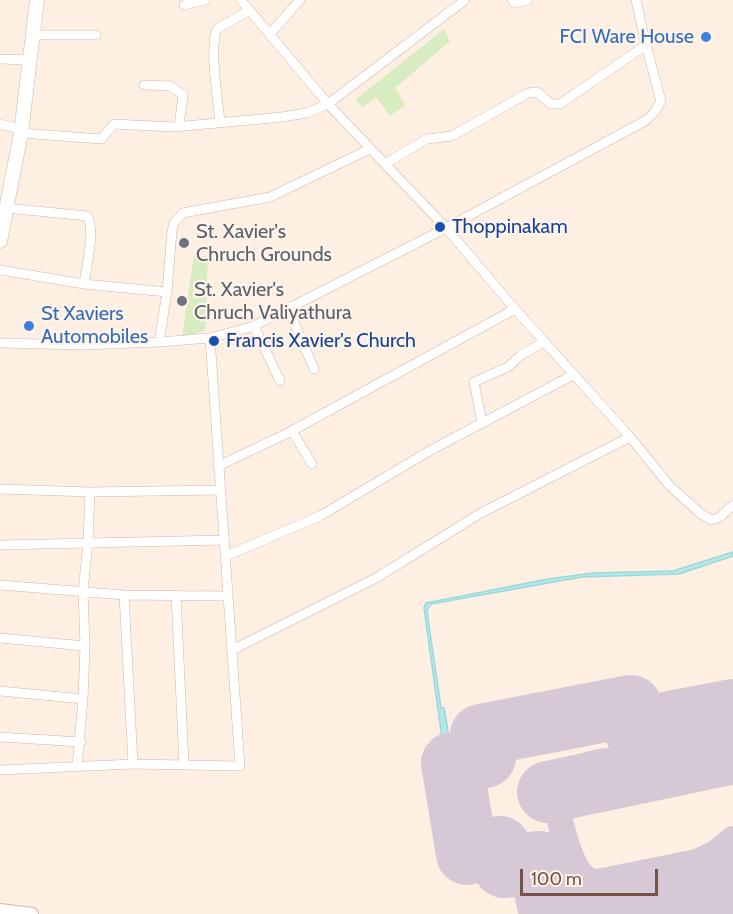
<!DOCTYPE html>
<style>
body{margin:0}
#map{position:relative;width:733px;height:914px;overflow:hidden;background:#fdefe2;font-family:Cabin,sans-serif}
canvas{display:block}
.scale{position:absolute;left:520px;top:869px;width:138px;height:27px;box-sizing:border-box;border:3px solid #775247;border-top:0;padding-left:8px;font-size:18px;line-height:21px;white-space:nowrap;color:#775247;-webkit-text-stroke:4px #fff4ea;paint-order:stroke}
</style>
<div id="map">
<canvas width="733" height="914"></canvas>
<div class="scale">100 m</div>
</div>
<script>
const ctx = document.querySelector('canvas').getContext('2d');
ctx.lineJoin = 'round';
function paint(path, color) { ctx.fillStyle = color; ctx.fill(path, 'evenodd'); }
function strokePath(path, color, width, dash) { ctx.strokeStyle = color; ctx.lineWidth = width; ctx.lineCap = dash ? 'butt' : 'round'; ctx.setLineDash(dash || []); ctx.stroke(path); }
function label(font, color, halo, rows, align = 'center') {
  ctx.font = font + ' Cabin,sans-serif'; ctx.lineWidth = 4.5; ctx.setLineDash([]); ctx.textBaseline = 'middle'; ctx.strokeStyle = halo; ctx.fillStyle = color; for (const [text, x, y, turn = 0] of rows) {
    ctx.save(); ctx.translate(x, y); ctx.rotate((+turn || 0) * Math.PI / 180); ctx.textAlign = isNaN(turn) ? turn : align; if (halo) ctx.strokeText(text, 0, 0); ctx.fillText(text, 0, 0); ctx.restore();
  }
}
const green = new Path2D(`
 M444,29L450,41L395,88L405,105L390,116L376,97L363,107L355,100Z
 M194,256H208L205,331L182,337Z`);
const water = new Path2D(`
 M733,552V556L679,574L582,577L431,604L427,611L441,708H444L449,737L442,738L424,608L426,603L548,579L592,573L673,571Z`);
const taxiway = new Path2D(`
 M701,762C657,767 614,749 573,771C567,774 559,780 557,787C553,804 569,863 582,875C586,880 591,882 598,882L697,862L716,853L733,839`);
const runway = new Path2D(`
 M548,792L733,753
 M550,914L539,862L504,867L500,847L467,854L452,763L485,757L481,735L631,706L634,729L733,710
 M573,914L722,886L733,878`);
const minor = new Path2D(`
 M241,0L328,104L446,228L515,309L630,437L670,486L701,514L712,520L720,517L733,505
 M512,0L515,3L528,0
 M636,0L646,45
 M184,5L205,0
 M270,34L300,0
 M33,35H96
 M0,59L30,60
 M144,85L170,86L183,95L179,126
 M220,122C218,101 209,47 217,29L250,10
 M0,124L21,129
 M21,133L101,139L114,124L174,127L282,117L307,113L328,104L465,0
 M6,208L87,216C96,229 86,268 84,284
 M0,270L84,284L167,292
 M288,308L314,369
 M254,326L280,381
 M159,342L167,292L172,231L174,223L183,213L270,197L370,149
 M0,343L83,345L159,342L210,338L254,326L446,228L645,121L654,113L661,101L646,45L560,104H551L537,92L528,93L452,136L427,139L386,163
 M482,423L474,382L508,367L521,355L544,342
 M292,431L312,464
 M218,466L286,434L515,309
 M0,489L90,492L219,490
 M0,545L224,540
 M226,556L320,516L431,450L573,375
 M0,585L124,595L227,596
 M124,595L133,764
 M176,595L184,764
 M0,638L85,646
 M232,650L376,578L481,513L630,437
 M0,691L83,699
 M0,737L81,742
 M77,767L83,699L85,646L83,591L88,542L90,492
 M0,770L133,764L240,766L210,338`);
const tertiary = new Path2D(`
 M0,910L32,914`);
const secondary = new Path2D(`
 M0,241L21,133L37,0`);
const markers = [
 [706,37,6,"#3f7fe0"],
 [440,227,6,"#1a4fb4"],
 [184,243,6,"#6b7280"],
 [182,301,6,"#6b7280"],
 [29,326,6,"#3f7fe0"],
 [214,341,6,"#1a4fb4"]
];
const shopNames = [
 ["FCI Ware House",694,37],
 ["St Xaviers",41,314,"left"],
 ["Automobiles",41,337,"left"]
];
const transitNames = [
 ["Thoppinakam",452,227],
 ["Francis Xavier's Church",226,341]
];
const worshipNames = [
 ["St. Xavier's",196,232],
 ["Chruch Grounds",196,255],
 ["St. Xavier's",194,290],
 ["Chruch Valiyathura",194,313]
];
paint(green, '#d7ecc0');
paint(water, '#b6e7e8');
strokePath(water, '#9bd9da', 1.5);
strokePath(taxiway, '#d6c8d4', 26);
strokePath(runway, '#d6c8d4', 62);
strokePath(minor, '#d1b7ab', 10);
strokePath(tertiary, '#d1b7ab', 14);
strokePath(secondary, '#d5b6a8', 15);
strokePath(minor, '#fff', 9);
strokePath(tertiary, '#fff', 12);
strokePath(secondary, '#fff', 14);
for (const [x, y, r, color] of markers) { const dot = new Path2D(); dot.arc(x, y, r, 0, 2 * Math.PI); ctx.fillStyle = color; ctx.fill(dot); strokePath(dot, '#fff4ea', 2); }
label('20px', '#366cbe', '#fff4ea', shopNames, 'right');
label('20px', '#164399', '#fff4ea', transitNames, 'left');
label('20px', '#5b616d', '#fff4ea', worshipNames, 'left');
</script>
